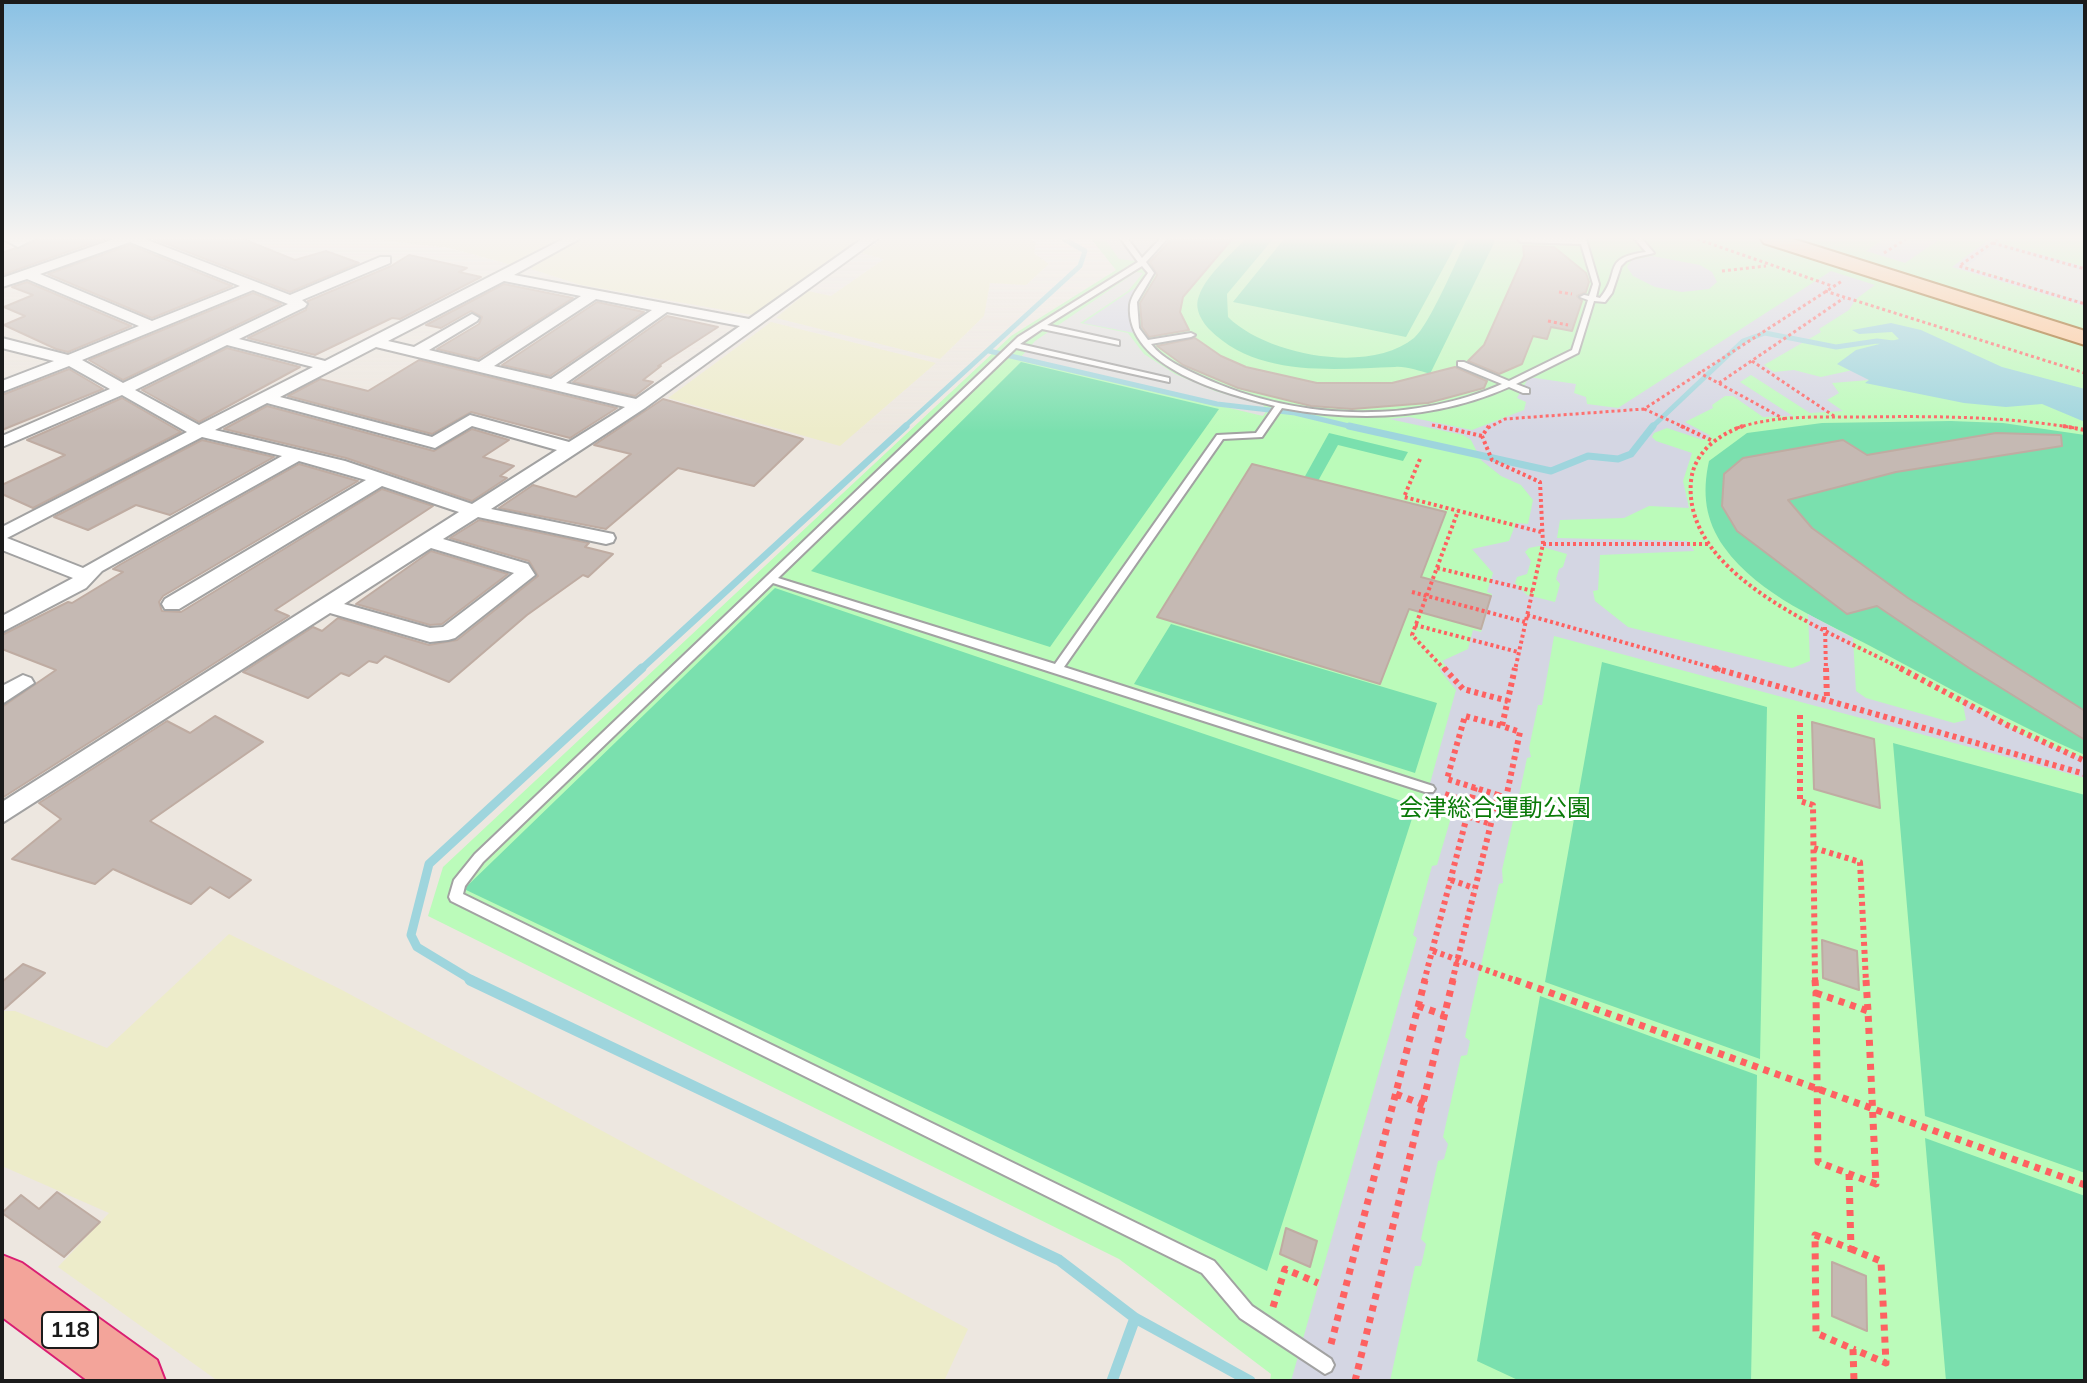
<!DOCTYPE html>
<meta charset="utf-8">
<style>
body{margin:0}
#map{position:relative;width:2087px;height:1383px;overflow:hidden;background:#ede7e0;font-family:Mulish,sans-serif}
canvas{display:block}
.frame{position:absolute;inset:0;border:4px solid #1b1b1b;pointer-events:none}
</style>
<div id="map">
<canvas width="2087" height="1383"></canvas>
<div class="frame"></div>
</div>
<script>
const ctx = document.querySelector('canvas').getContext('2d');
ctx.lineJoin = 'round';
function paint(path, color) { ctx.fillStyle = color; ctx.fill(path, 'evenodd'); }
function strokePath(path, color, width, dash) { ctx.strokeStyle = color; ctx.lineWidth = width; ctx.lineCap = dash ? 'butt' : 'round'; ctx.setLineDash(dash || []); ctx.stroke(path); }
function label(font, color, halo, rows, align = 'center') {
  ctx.font = font + ' Mulish,"Noto Sans JP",sans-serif'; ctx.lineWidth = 6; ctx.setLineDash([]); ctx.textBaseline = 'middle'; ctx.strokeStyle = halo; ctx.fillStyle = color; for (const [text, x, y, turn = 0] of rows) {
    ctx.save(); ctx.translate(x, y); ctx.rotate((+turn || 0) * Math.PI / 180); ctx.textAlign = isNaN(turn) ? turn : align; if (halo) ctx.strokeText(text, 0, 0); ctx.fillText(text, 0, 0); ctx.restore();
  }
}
const farmland = new Path2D(`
 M374,239H566L516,266L449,248Z
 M579,239H862L752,315L581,285L531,269L535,262L554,250Z
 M882,239H1031L1036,243L1034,253L1049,264L1026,285L990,283L984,316L940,359L776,318L808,291L831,296L884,259L861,253Z
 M771,322L936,363L840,446L668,398Z
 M229,934L342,990L968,1329L944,1381H218L58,1267L109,1213L2,1166V1011H15L107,1048Z`);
const park = new Path2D(`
 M1091,239H2085V1381H1270L1271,1374L1119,1259L428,916L443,867L1011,336L1116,270Z`);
const pitch = new Path2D(`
 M1245,239H1273L1227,294L1228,317C1266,355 1369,375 1414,338C1430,324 1456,261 1467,239H1494V243L1430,374C1420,371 1405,366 1395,367C1334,369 1257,378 1209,329C1201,320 1194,308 1199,296C1206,275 1231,255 1245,239Z
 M1284,239H1459L1406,337L1233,302Z
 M1021,362L1219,409L1050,647L811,571Z
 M1951,421L2003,423L2085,435V755C2012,723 1943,685 1874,648C1822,620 1759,596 1724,547C1705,520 1702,493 1709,461L1747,433L1822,423Z
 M1329,433L1408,452L1403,461L1338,445L1318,481L1304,478Z
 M775,588L1416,806L1267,1271L464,889Z
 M1171,624L1437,703L1415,773L1134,684Z
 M1602,662L1767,707L1760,1059L1545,982Z
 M1893,743L2085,795V1173L1925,1116Z
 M1540,996L1757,1075L1751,1381H1520L1477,1361Z
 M1925,1138L2085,1196V1381H1946Z`);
const parking = new Path2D(`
 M1105,239H1173L1151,263L1119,259Z
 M1994,246L2085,271V302L1965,266Z
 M1136,272L1143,273L1128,291L1080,323L1128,333L1144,354L1175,374L1215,391L1263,405L1267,410L1263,416L1020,358L1035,341Z`);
const plaza = new Path2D(`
 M1884,239H1940L1905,263L1866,251Z
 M1988,240L2085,267V271L1995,246L1965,267L2085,302V306L1952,267Z
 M1652,256L1700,265L1712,272L1717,282L1709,289L1682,292L1655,287L1633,276L1627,267L1632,260Z
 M1831,271L1875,285L1856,299L1849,310L1819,329L1821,332L1764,365L1774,372L1794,370L1821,377L1853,370L1869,380L1832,383L1839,393L1827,400L1843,411L1810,413L1751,375L1740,382L1793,416L1763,417L1733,396H1725L1712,405L1713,408L1685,422L1711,436L1703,440L1667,428L1654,433L1652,437L1656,441L1692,453L1683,481L1689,508L1649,506L1624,518L1560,520L1557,538L1688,541L1694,551L1600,555L1598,590L1593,591L1595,601L1628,627L1792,668L1810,661L1808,614L1853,638L1856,691L1866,698L1954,723L1966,720L1962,699L2024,735L2085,759V778L1554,636L1542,705H1538L1529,748L1531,757L1527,758L1517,805L1519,809L1513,821L1502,870L1503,883L1499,884L1465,1037L1470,1041L1467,1055L1461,1056L1443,1137L1448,1144L1444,1159L1438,1161L1421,1239L1426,1244L1421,1266H1415L1390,1381H1291L1417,938L1413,935L1432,866L1437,865L1455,804L1427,794L1456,690L1439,669L1446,666L1442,661L1468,649L1473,630L1481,632L1492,594L1487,592L1493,573L1472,549L1509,541L1516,523L1528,524L1533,500L1521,485L1501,476L1481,460L1471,440L1463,435L1389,419L1409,417L1472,430L1524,410L1526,402L1517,398L1529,377L1576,384L1574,393L1586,397L1587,404L1618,408ZM1539,546L1567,554L1563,567L1559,569L1556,579L1560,584L1555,602L1527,595L1515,583L1517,577L1527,574L1531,561L1525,552L1529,548Z
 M1135,288L1128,305L1134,333L1083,323Z`);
const water = new Path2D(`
 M1891,323L1921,330L2002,367L2085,389V422L2042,404L2006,407L1964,403L1865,383L1869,380L1837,364L1856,350L1899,339L1892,332L1859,334L1852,330Z`);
const streamFar3 = new Path2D(`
 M989,351L1217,404L1295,413L1357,428
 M903,428L1080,266L1085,251L1064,239
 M1651,428L1743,341L1765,333L1836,347L1877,341L1893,343`);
const streamFar2 = new Path2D(`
 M1349,426L1551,471L1588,456L1618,459L1631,454L1653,426
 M640,670L906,426`);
const streamFar1 = new Path2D(`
 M475,982L417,947L411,935L429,864L642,668`);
const stream = new Path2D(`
 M470,980L1059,1260L1135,1318L1250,1381
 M1112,1381L1135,1318`);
const building = new Path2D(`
 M40,239H104L2,275V253Z
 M154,239H243L295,260L326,251L359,263L290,292Z
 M1172,239H1232L1183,297L1180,312L1189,330L1149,337L1142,327L1140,303L1157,275L1150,262Z
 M130,245L232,286L152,318L48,274Z
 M1523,246L1554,247L1586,273L1589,282L1586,292L1577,296L1582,301L1572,331L1551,327L1547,339L1533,336L1522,364L1499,374L1468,361L1484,345L1524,256Z
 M409,255L467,268L459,272L481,277L400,319L392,318L315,355L248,338L306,310L308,301L391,266Z
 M27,282L131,326L68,352L56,349L4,325L25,316L4,307L33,295L12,287Z
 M504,284L573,298L478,359L437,349L479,324L482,317L471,311L441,328L426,325Z
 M253,293L281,304L123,380L89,360Z
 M597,302L644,312L550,376L502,365Z
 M667,316L718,327L658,366H661L643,380L653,382L635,396L573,382Z
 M1195,338L1221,356L1246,367L1317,383H1392L1455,367L1487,381L1484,388L1428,403L1352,409L1311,406L1238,388L1183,365L1157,346Z
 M227,348L300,367L199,422L142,390Z
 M419,360L617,408L570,438L471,412L432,434L288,396L320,379L368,391Z
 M69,369L103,389L2,430V395Z
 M122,398L181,432L33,508L2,494V485L65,455L27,440Z
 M663,399L803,439L754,486L678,468L606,529L499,508L533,485L576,497L631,454L594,445Z
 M267,406L434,451L472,429L509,440L483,457L514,466L500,476L507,478L472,501L346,458L224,429Z
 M1996,433L2061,435L2062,446L1896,472L1788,500L1812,528L1908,598L2085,711V740L1969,668L1877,606L1847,614L1737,531L1722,506L1724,474L1743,458L1843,440L1867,455Z
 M202,440L274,457L170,515L136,505L88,530L54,517Z
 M299,464L358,481L163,596L159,602L162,611L181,612L382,489L433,506L275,610L289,616L2,798V707L56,670L2,649V635L68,602L72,603L123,572L113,569L121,564Z
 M1252,464L1446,512L1421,577L1491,596L1481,629L1409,609L1380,684L1157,617Z
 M479,520L589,543L585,547L613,554L588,577L583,575L527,615L449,682L385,656L377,663L369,661L349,676L341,673L308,698L243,672L313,627L322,631L338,618L429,645L457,640L538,576L529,561L450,538Z
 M431,551L508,574L442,624L430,625L356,604Z
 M215,716L263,742L150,821L251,880L229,898L210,887L191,904L113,869L95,884L12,859L61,819L39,803L167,721L190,733Z
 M1812,722L1874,739L1880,808L1814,789Z
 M1822,940L1857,951L1859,990L1823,978Z
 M23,964L45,973L2,1011V982Z
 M57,1192L100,1222L64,1257L2,1213L21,1195L39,1209Z
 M1286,1228L1317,1241L1310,1267L1280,1254Z
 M1832,1262L1866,1276L1867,1331L1832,1316Z`);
const pathFar3 = new Path2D(`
 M1697,239L1832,286
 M1998,239L1959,266L2085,304
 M1993,243L2085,269
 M1884,253L1906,239
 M1722,271L1766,266
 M1825,291L2085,373
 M1559,292L1572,294
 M1548,321L1568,325
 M1752,361L1834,416
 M1698,372L1786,420
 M1719,383L1844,298
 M1644,409L1686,428
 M1432,425L1447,428
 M1488,428L1505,419L1644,409L1842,281
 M1737,428C1776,415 1818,417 1859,417C1932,416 2003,416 2075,428`);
const pathFar2 = new Path2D(`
 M1438,426L1482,436
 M1489,426L1482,436L1492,460L1540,482L1543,544L1515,670
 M1681,426L1713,441
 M1743,426C1718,435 1694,452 1691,481C1682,579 1835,633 1904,670
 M2063,426L2085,430
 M1420,459L1404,497L1541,532
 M1543,544H1710
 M1437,568L1533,591
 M1412,592L1525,622
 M1527,615L1721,670
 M1415,625L1518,652
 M1825,627L1826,670
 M1445,670L1412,635L1458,511`);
const pathFar1 = new Path2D(`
 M1444,668L1463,689L1508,701
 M1714,668L2085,774
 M1826,668L1827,698
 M1900,668L2007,725L2085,761
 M1800,715V801L1813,805L1815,982
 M1475,787L1467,816L1491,824
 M1445,794L1471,803
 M1498,795L1447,779L1465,716L1502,726
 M1814,848L1860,862L1866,982
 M1451,880L1474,888
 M1433,951L1520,982
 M1424,982L1467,816
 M1452,982L1498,795L1506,798L1520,732L1502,726L1515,668`);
const path = new Path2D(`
 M1515,980L2085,1185
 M1815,980L1816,993
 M1866,980L1868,1011
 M1816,993L1868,1011L1876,1184L1818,1162Z
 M1418,1006L1444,1015
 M1396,1094L1424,1105
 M1849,1174L1851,1249L1815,1235L1816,1333L1853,1349L1854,1381
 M1851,1249L1881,1261L1886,1363L1853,1349
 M1273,1307L1285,1269L1318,1283
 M1331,1344L1425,980
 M1355,1381L1453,980`);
const service = new Path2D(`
 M1121,239H1128L1142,258L1160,239H1167L1146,262L1154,273L1137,302L1139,328L1148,340L1191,333L1195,335L1191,337L1151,344C1163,360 1185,369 1202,377C1294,420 1409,425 1502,384L1458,366V362H1464L1509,381L1572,350L1588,300L1580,297L1584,295L1589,296L1593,284L1581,244L1521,242L1518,239H1586L1599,284L1596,297L1600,298C1622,273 1600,258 1646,252L1635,239H1642L1654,253L1636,257L1626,261L1621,266L1612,293L1605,302L1594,301L1578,353L1516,384L1529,389V393H1523L1509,387C1437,419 1359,422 1282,408L1262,437L1223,439L1064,667L1433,786L1435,789L1433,792H1425L773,583L483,862L465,886L463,894L1214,1261L1252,1306L1331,1359L1334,1365L1331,1371L1325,1374L1240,1318L1202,1273L451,901L449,897L454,880L475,854L1018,337L1138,262ZM1142,266L1148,273C1142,282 1131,295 1130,305C1125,368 1227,394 1275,406L1256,433L1217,435L1055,664L778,578L1016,348L1169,382V378L1020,344L1042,329L1119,345V341L1047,325Z`);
const minor = new Path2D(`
 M3,239H34L18,247Z
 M114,239H145L290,295L380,257H390V263L302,300L307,304L305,307L239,339L325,361L563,239H579L514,275L749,319L862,239H877L645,408L491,509L613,534L615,538L613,542L606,544L478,517L443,539L528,564L535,575L455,638L448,640L430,642L330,613L2,823V802L459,512L382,486L179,609H165L162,604L165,599L366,480L299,461L102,571L86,588L2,632V616L73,578L2,550V527L187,432L122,395L2,447V436L110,389L69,366L2,392V381L54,361L2,348V338L68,355L139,326L27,279L2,287V278ZM130,242L240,286L152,321L40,274ZM504,281L581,296L479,362L429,350L477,321L479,318L472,314L414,347L388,341ZM253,290L288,304L123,383L82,360ZM596,299L652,310L551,379L494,366ZM667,312L740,326L636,399L566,383ZM227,345L313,367L199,425L135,390ZM376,347L625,407L569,442L470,415L432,437L280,397ZM267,403L435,448L472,426L557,450L472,504L345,461L215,430ZM202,437L282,456L83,568L7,538ZM431,548L514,573L443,627L430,628L344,604Z
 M23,675L31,678L34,683L2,704V686Z`);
const primary = new Path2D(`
 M1761,239H1793L2085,331V345L1764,243Z`);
const trunk = new Path2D(`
 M2,1255L22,1263L157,1360L165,1381H88L2,1317Z`);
const shields = [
 [70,1330,56]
];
const shieldNames = [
 ["118",70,1330]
];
const parkNames = [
 ["会津総合運動公園",1495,809]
];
paint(farmland, '#edecca');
paint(park, '#bbfbba');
paint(pitch, '#7ae0ae');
paint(parking, '#dfdfdf');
paint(plaza, '#d4d6e3');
paint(water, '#9ed5dd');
strokePath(streamFar3, '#9ed5dd', 5);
strokePath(streamFar2, '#9ed5dd', 7);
strokePath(streamFar1, '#9ed5dd', 9);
strokePath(stream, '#9ed5dd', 11);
paint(building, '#c5b9b3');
strokePath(building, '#bfaca2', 2);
strokePath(service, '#a2a2a2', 4);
strokePath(minor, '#a2a2a2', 4);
strokePath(primary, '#925300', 4);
strokePath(trunk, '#da1e72', 4);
strokePath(pathFar3, '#fe6161', 3, [3, 3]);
strokePath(pathFar2, '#fe6161', 4, [3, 3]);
strokePath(pathFar1, '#fe6161', 6, [4, 4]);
strokePath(path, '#fe6161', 7, [6, 6]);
paint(service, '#fff');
paint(minor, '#fff');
paint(primary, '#fec594');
paint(trunk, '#f3a49a');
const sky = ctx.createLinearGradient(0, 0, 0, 433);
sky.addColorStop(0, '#8ac1e4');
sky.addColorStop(0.55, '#f7f4f1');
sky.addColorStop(1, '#f7f4f100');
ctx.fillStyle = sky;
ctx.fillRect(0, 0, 2087, 433);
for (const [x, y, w] of shields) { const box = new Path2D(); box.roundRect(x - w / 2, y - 18, w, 36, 6); ctx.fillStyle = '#fff'; ctx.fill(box); strokePath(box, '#1b1b1b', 2); }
label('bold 22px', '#1b1b1b', null, shieldNames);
label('24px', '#0a7a08', '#fff', parkNames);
</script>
